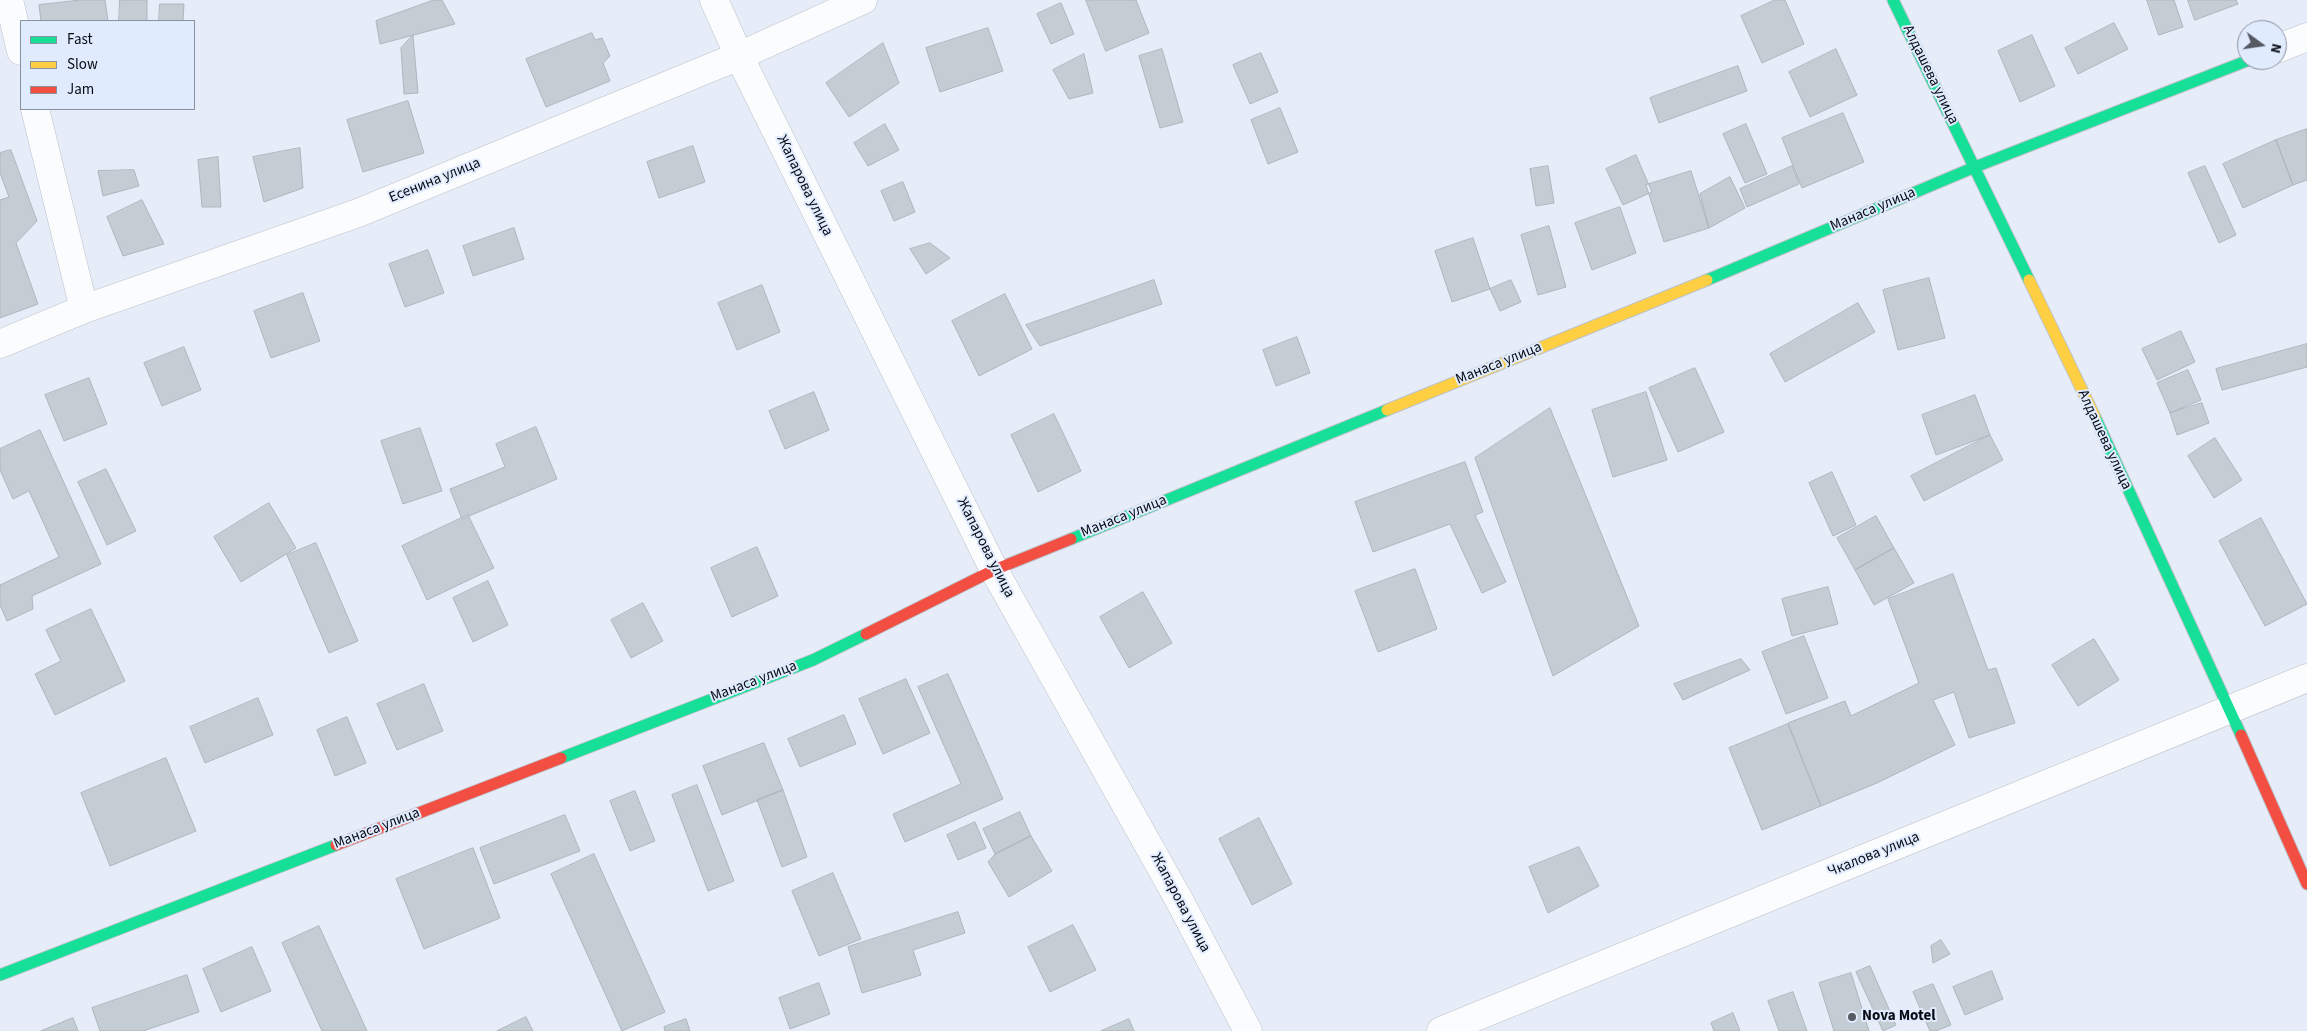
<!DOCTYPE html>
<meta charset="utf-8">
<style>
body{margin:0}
#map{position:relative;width:2307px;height:1031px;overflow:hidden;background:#e7edf8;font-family:"Source Sans 3",sans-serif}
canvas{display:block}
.legend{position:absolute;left:20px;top:20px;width:175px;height:90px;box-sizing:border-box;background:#e1ebfe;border:1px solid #8a91a0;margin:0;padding:6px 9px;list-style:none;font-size:15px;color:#070b13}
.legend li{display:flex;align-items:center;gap:10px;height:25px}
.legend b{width:25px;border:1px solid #8a91a0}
.north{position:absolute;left:2237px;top:20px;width:50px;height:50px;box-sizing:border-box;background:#e1ebfe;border:1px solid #8a91a0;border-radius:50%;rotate:104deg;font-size:14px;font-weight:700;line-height:20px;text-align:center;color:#070b13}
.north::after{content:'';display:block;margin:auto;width:18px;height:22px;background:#555a63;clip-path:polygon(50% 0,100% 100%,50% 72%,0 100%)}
</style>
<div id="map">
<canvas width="2307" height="1031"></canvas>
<ul class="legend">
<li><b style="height:6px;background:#16e098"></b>Fast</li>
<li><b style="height:6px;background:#ffcf43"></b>Slow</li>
<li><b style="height:6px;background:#f24e42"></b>Jam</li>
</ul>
<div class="north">N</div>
</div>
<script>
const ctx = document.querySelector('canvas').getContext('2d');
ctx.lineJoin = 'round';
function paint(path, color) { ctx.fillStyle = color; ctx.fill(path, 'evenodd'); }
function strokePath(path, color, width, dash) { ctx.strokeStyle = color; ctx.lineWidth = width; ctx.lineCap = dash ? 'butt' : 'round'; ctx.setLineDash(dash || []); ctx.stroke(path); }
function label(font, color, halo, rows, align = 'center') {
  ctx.font = font + ' "Source Sans 3",sans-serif'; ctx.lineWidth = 4; ctx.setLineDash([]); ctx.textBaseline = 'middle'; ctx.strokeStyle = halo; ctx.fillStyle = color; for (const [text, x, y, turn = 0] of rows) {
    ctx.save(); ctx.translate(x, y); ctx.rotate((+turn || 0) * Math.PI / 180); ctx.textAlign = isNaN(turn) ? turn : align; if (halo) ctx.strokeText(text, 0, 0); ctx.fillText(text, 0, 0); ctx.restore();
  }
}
const building = new Path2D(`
 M81,0H105L108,21H41L39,5Z
 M120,0H147V21H119Z
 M434,0H442L455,24L380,44L376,21Z
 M1086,0H1136L1149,33L1106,51Z
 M1775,0H1785L1804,44L1762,63L1741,16Z
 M2147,0H2174L2183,27L2159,35Z
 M2188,0H2236L2238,4L2195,20Z
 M1061,3L1074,34L1051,44L1037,14Z
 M160,4H184L183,21H159Z
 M2114,23L2128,49L2078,74L2065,48Z
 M988,28L1003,71L940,92L926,48Z
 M592,33L595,40L602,38L610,56L603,63L610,81L546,107L526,59Z
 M413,35L418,93L404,94L401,48Z
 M2032,35L2055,86L2020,102L1998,51Z
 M883,43L899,83L849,117L826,83Z
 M1162,49L1183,122L1160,128L1139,56Z
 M1836,49L1857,95L1810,117L1789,72Z
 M1261,53L1278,92L1250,104L1233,65Z
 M1084,54L1093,93L1069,99L1053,70Z
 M1738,66L1747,91L1659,123L1650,98Z
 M408,101L424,153L363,172L347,120Z
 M1280,108L1298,152L1268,164L1251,120Z
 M1843,113L1864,162L1802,188L1782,138Z
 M885,124L899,150L868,166L854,143Z
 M1746,124L1767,174L1745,183L1723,134Z
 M2307,129V180L2293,185L2276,140Z
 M2276,140L2293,185L2243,208L2223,164Z
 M693,146L705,182L659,198L647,162Z
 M300,148L303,188L264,202L253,157Z
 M11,150L37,221L16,243L38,304L0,318V200L9,197L0,173V153Z
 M1636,155L1652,192L1623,205L1606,169Z
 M218,157L221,207H202L198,160Z
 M1548,166L1554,203L1536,206L1530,169Z
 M1792,166L1799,184L1747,207L1740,189Z
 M2205,166L2236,235L2219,243L2188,173Z
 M134,170L139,186L103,196L98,171Z
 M1691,171L1709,228L1664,242L1646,185Z
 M1730,177L1745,208L1709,228L1700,194Z
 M903,182L915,212L894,221L881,191Z
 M142,200L164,244L123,256L107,217Z
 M1620,207L1636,253L1592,270L1575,223Z
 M1549,226L1566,287L1538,295L1521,235Z
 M514,228L524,259L473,276L463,246Z
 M1473,238L1490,289L1452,302L1435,251Z
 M930,243L950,258L926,274L910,249Z
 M428,250L444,293L405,307L389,264Z
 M1929,278L1945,338L1898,350L1883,290Z
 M1154,280L1162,304L1040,346L1026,325Z
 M1511,280L1521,302L1500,311L1490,289Z
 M762,285L780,332L737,350L718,303Z
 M303,293L320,341L271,358L254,311Z
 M1005,294L1032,349L979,376L952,321Z
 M1858,303L1875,332L1785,382L1770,354Z
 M2181,331L2195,362L2157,380L2142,349Z
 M1297,337L1310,373L1276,386L1263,350Z
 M2307,344V367L2222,390L2216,369Z
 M184,347L201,390L162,406L144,363Z
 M1695,368L1724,432L1678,452L1649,388Z
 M2188,370L2201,400L2170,413L2157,383Z
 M89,378L107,424L64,441L45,395Z
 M814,392L829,430L785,449L769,411Z
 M1646,392L1667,460L1613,477L1592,410Z
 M1975,395L1990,435L1936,455L1922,415Z
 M2202,403L2209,423L2177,435L2170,413Z
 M1550,408L1639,626L1553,676L1475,458Z
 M1054,414L1081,471L1038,492L1011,435Z
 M536,427L557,479L462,519L450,489L505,467L496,444Z
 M420,428L442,491L403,504L381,441Z
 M40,430L101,564L32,596L33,609L7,621L0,605V585L59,557L29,491L13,499L0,470V449Z
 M1990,435L2003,460L1924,501L1911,476Z
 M2215,438L2242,480L2214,498L2188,456Z
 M1465,462L1483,512L1475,515L1506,582L1482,593L1450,524L1373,552L1355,502Z
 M106,469L136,531L107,545L78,482Z
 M1832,472L1856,525L1833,536L1809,483Z
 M269,503L296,548L241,582L214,537Z
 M468,515L494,568L427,600L402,546Z
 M1876,516L1894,548L1855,570L1837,538Z
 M2261,518L2307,604L2265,626L2219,541Z
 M316,543L358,641L329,653L287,555Z
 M757,547L778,596L732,617L711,568Z
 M1894,548L1914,583L1874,605L1855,570Z
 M1415,569L1437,629L1378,652L1355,591Z
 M1953,574L1988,670L1996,668L2015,723L1969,738L1954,692L1933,700L1955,745L1877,783L1821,806L1788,723L1845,701L1851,716L1919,683L1888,599Z
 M488,581L508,625L473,642L453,598Z
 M1828,587L1838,624L1792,636L1782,599Z
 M1143,592L1172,643L1129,668L1100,617Z
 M643,603L663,641L631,658L611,620Z
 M91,609L125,681L55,715L35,674L61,661L46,630Z
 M1804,636L1828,698L1786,714L1762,652Z
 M2094,639L2119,680L2078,706L2052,665Z
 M1741,659L1750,670L1683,700L1674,684Z
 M948,674L1003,799L905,842L893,814L961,784L918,687Z
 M906,679L930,733L883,754L859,699Z
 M424,684L443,731L397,750L377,704Z
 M258,698L273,735L205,763L190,727Z
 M844,715L856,744L800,767L788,739Z
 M347,717L366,763L335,776L317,730Z
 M1788,724L1821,806L1762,830L1729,748Z
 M764,743L783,790L722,815L703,766Z
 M166,758L196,831L110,866L81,793Z
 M697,785L734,881L708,891L672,795Z
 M783,790L807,857L782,867L757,800Z
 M635,791L655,841L630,851L610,801Z
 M1020,812L1031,836L995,854L983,829Z
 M565,815L580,851L494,884L480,848Z
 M1259,818L1292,884L1252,905L1219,839Z
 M975,822L986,848L958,860L947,835Z
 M1031,836L1052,871L1009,897L988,862L995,854Z
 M1579,847L1599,886L1548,913L1529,867Z
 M473,848L500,918L424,949L396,879Z
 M594,854L665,1012L622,1031L551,874Z
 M833,873L861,939L819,956L792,891Z
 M958,912L965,933L913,950L921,975L862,993L848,947Z
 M1073,925L1096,970L1050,992L1028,947Z
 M319,926L367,1031H322L282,943Z
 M1941,940L1950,954L1933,963L1931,946Z
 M252,947L271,991L221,1012L203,969Z
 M1870,966L1896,1025L1883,1031L1856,972Z
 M1992,971L2003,999L1965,1015L1953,987Z
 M1851,973L1869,1031H1834L1819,983Z
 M187,975L199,1012L143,1031H100L92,1008Z
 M819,983L830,1014L790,1029L779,998Z
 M1933,984L1951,1025L1936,1031H1930L1913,992Z
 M1793,992L1807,1031H1779L1768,1001Z
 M1733,1013L1740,1031H1714L1711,1023Z
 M526,1017L533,1031H497Z
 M73,1018L78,1031H41Z
 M686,1019L690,1031H665L664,1027Z
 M1129,1019L1134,1031H1101Z`);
const street = new Path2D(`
 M9,0L21,51
 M714,0L739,56L994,570L1178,898L1248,1031
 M2277,49L2307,37
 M35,109L84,309
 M0,344L84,309L358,213L739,56L863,0
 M1441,1031L2307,678`);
const fast = new Path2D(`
 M1893,0L2029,280
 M1707,280L1975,167L2249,60
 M2095,417L2241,735
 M1071,539L1387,410
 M561,758L813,660L866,634
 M0,975L336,845`);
const slow = new Path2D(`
 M2029,280L2095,417
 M1387,410L1707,280`);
const jam = new Path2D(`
 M866,634L994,570L1071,539
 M2241,735L2307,884
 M336,845L561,758`);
const markers = [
 [1852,1017,5,"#555a63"]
];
const streetNames = [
 ["Алдашева улица",1930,75,64],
 ["Есенина улица",435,181,-22],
 ["Жапарова улица",804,186,64],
 ["Манаса улица",1873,210,-23],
 ["Манаса улица",1499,364,-22],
 ["Алдашева улица",2104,440,65],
 ["Манаса улица",1124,517,-22],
 ["Жапарова улица",985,548,63],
 ["Манаса улица",754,682,-21],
 ["Манаса улица",377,829,-21],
 ["Чкалова улица",1874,855,-22],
 ["Жапарова улица",1180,903,62]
];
const poiNames = [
 ["Nova Motel",1862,1017]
];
paint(building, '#c4ccd4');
strokePath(building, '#aeb5bd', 1);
strokePath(street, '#bcc1ca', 29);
strokePath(fast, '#bcc1ca', 13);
strokePath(slow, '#bcc1ca', 13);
strokePath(jam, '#bcc1ca', 13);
strokePath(street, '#fbfcfe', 28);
strokePath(fast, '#16e098', 11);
strokePath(slow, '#ffcf43', 11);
strokePath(jam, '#f24e42', 11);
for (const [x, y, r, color] of markers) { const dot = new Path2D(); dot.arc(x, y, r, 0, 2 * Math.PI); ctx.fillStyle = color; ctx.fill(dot); strokePath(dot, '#e1ebfe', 2); }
label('15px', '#070b13', '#e1ebfe', streetNames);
label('bold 15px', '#070b13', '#e1ebfe', poiNames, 'left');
</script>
